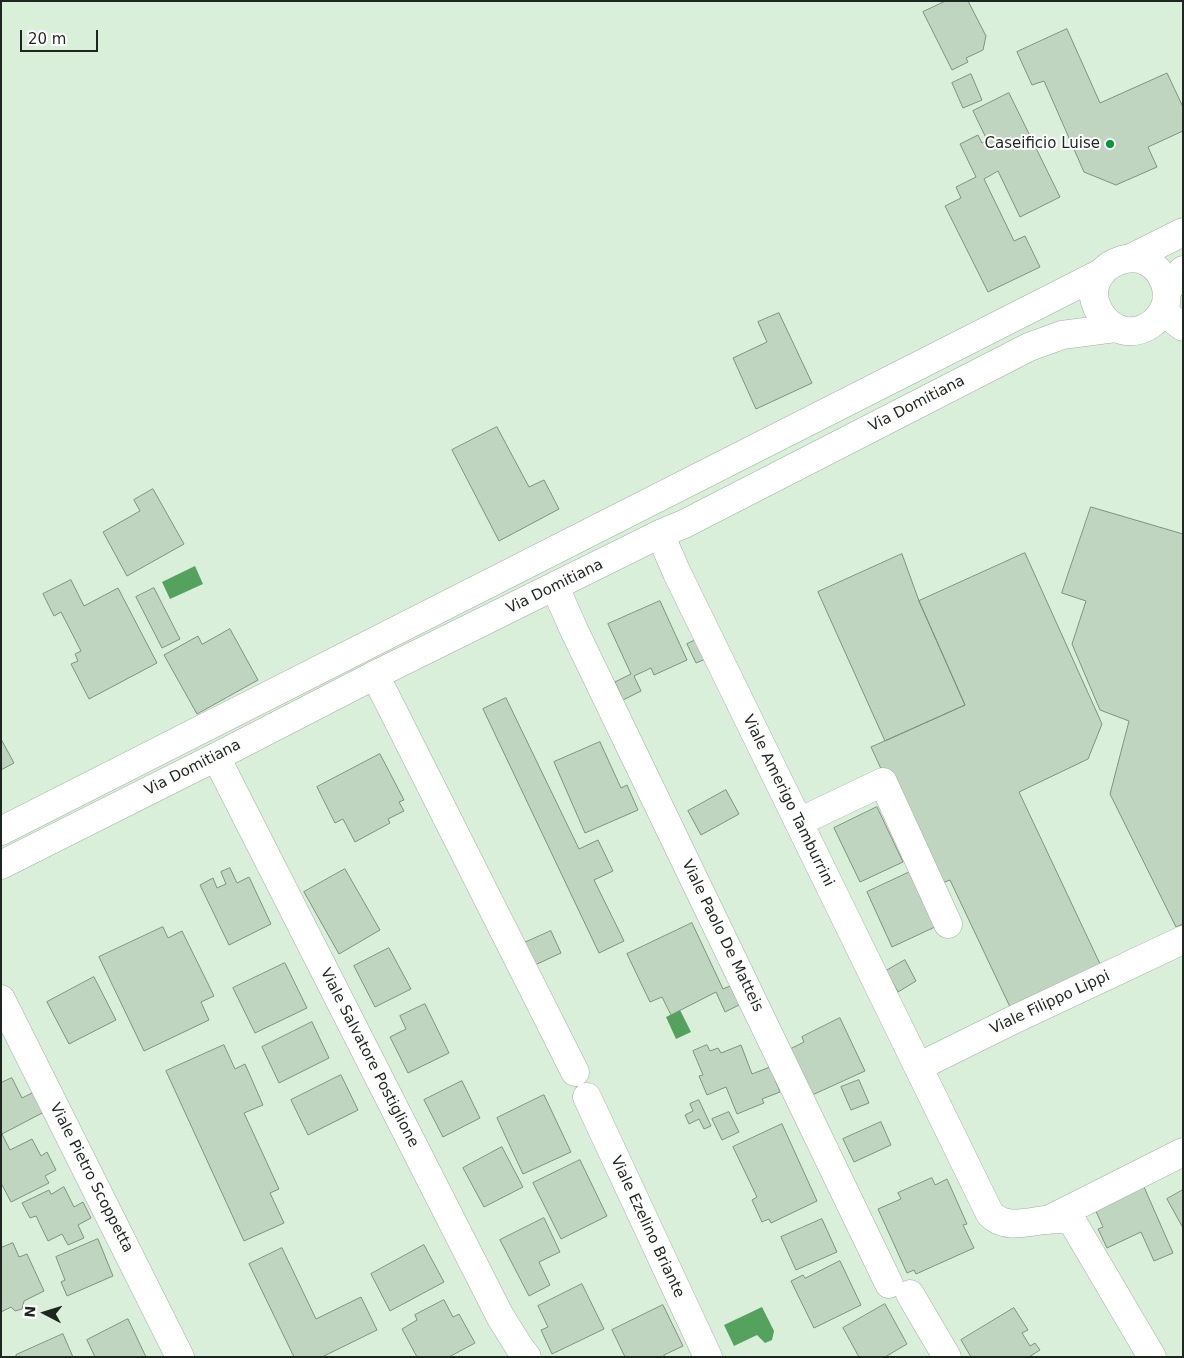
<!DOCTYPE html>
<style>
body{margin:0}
#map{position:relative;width:1184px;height:1358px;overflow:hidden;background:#d9efda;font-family:"DejaVu Sans",sans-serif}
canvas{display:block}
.frame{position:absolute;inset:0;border:2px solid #1e271f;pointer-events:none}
.north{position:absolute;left:20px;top:1288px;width:50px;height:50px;-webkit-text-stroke:4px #fff;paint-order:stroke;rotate:275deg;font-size:14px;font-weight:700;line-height:20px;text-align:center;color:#1e271f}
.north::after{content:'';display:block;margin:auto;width:18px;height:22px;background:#1e271f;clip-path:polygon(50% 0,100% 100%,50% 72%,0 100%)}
.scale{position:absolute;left:20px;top:30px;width:78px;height:22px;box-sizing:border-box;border:2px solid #1e271f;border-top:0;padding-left:6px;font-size:15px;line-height:18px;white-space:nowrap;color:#1e271f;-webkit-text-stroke:4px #fff;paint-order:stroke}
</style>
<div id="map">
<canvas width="1184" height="1358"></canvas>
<div class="frame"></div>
<div class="north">N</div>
<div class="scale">20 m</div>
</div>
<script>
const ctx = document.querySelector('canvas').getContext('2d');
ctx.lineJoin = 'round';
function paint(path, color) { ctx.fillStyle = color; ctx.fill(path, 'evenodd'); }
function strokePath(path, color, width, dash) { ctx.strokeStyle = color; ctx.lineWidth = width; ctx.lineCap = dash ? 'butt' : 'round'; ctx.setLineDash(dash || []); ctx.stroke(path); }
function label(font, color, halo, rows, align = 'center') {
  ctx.font = font + ' "DejaVu Sans",sans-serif'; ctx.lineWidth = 4; ctx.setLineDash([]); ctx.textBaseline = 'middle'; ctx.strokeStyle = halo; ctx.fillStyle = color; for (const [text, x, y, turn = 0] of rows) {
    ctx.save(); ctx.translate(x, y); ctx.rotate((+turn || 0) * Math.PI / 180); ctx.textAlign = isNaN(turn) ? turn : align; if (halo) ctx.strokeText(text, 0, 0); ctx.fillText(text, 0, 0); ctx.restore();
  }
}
const water = new Path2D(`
 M195,566L203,584L170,599L162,582Z
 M680,1010L691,1032L676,1039L666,1017Z
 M762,1307L774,1331L772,1340L765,1343L757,1335L734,1346L724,1325Z`);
const building = new Path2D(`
 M946,1H968L986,36L983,50L966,58L968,62L952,70L923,12Z
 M1067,29L1100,103L1167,73L1183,107V131L1148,147L1157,167L1116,185L1084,172L1044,81L1032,85L1017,52Z
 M971,74L982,100L963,108L952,83Z
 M1009,93L1060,197L1020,217L998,171L984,179L1014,241L1025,236L1040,267L988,292L945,206L961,198L956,187L976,177L960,144L978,135L982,143L987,140L973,111Z
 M779,313L812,383L756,409L733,358L767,342L758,322Z
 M497,427L529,487L544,480L559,509L499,541L452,450Z
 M153,489L184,544L127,576L103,532L140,511L134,500Z
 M1091,507L1183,534V924L1176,927L1110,794L1129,721L1100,710L1072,644L1086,601L1062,593Z
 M1025,553L1102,724L1088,759L1019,792L1101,966L1011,1009L950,880L935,886L871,747L965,705L919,601Z
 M902,554L919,601L965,705L885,741L818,592Z
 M71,580L84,606L118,588L157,663L89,699L71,664L78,661L75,654L81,651L61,612L54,616L43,594Z
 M154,588L180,639L162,648L136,597Z
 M660,601L687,660L654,675L651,668L634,676L641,691L623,700L615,682L631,674L608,624Z
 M230,629L258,680L197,714L164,655L198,636L202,644Z
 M700,638L708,658L696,663L687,644Z
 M506,698L579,849L598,840L613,871L594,880L624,941L599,953L483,709Z
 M1,739L14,763L1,770Z
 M600,742L621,788L627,785L638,810L585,833L554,762Z
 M380,754L404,800L399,802L404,811L388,819L390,823L355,842L343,819L335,823L317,787Z
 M726,790L739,814L701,835L688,811Z
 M877,807L903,862L860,882L834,828Z
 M230,868L237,883L249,877L271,924L229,945L200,885L213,878L217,888L226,884L221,872Z
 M345,869L380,930L339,954L304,892Z
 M912,871L937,926L892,947L867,892Z
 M692,923L723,989L735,984L743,1003L725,1012L716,992L671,1015L662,997L650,1002L627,954Z
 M163,927L168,938L182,931L214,996L201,1002L209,1020L144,1051L99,957Z
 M551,931L561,953L535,965L524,943Z
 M389,948L411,989L375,1007L354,966Z
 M905,960L916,981L898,992L886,971Z
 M285,963L307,1008L255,1033L233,988Z
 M94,977L116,1020L69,1044L47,1002Z
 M425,1004L449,1053L408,1073L390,1037L406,1029L400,1016Z
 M840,1018L865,1071L810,1096L788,1050L804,1042L802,1037Z
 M312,1022L329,1058L279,1083L262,1047Z
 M224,1045L235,1069L245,1064L263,1105L244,1113L279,1189L270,1193L284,1223L244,1241L166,1071Z
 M707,1045L710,1051L718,1048L721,1053L741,1045L752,1074L770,1067L780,1092L762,1099L764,1103L737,1114L726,1087L707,1095L699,1076L703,1075L693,1051Z
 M341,1075L358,1110L308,1135L291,1100Z
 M12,1078L22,1098L36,1091L46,1111L2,1134L10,1150L32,1139L41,1156L47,1152L56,1170L45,1176L49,1183L11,1202L1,1183V1083Z
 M859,1080L869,1103L851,1110L841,1087Z
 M462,1081L480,1118L443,1137L424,1100Z
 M544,1095L571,1152L523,1174L497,1118Z
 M699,1100L711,1126L704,1129L699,1119L689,1124L685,1115L693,1111L690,1104Z
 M729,1112L739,1132L722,1140L712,1119Z
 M881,1122L891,1145L854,1162L843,1139Z
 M782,1124L817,1201L771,1223L769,1219L762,1222L752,1200L757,1197L733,1147Z
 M502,1147L523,1187L484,1207L463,1168Z
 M580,1160L607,1216L561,1239L533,1183Z
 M932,1178L935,1185L947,1179L967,1224L963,1225L974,1248L916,1274L914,1270L907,1273L878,1209L901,1199L898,1193Z
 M64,1187L74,1207L83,1202L91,1218L78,1225L84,1238L68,1245L62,1234L48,1241L36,1216L30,1218L22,1203L49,1190L51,1194Z
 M1144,1187L1173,1253L1154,1261L1141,1232L1107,1248L1098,1229L1103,1227L1095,1209Z
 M1183,1190V1228L1167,1199Z
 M544,1218L560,1252L539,1262L550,1285L529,1296L500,1240Z
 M822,1219L837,1252L796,1270L781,1237Z
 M98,1239L113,1276L67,1296L61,1282L65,1280L56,1257Z
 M13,1243L19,1257L27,1254L44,1291L24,1301L22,1309L15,1311L11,1307L1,1312V1248Z
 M424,1245L444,1282L390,1311L371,1274Z
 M282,1248L316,1319L361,1297L377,1330L322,1357H294L249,1264Z
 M840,1261L861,1305L814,1328L791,1281L803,1275L805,1278Z
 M582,1284L604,1329L552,1354L541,1330L548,1327L538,1306Z
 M444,1300L453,1317L459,1314L475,1343L449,1357H417L402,1329L417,1320L415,1315Z
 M885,1304L907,1344L885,1357H859L843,1328Z
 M663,1305L683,1346L664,1355V1357H625L612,1330Z
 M1014,1308L1028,1330L1022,1333L1030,1346L1035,1343L1040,1350L1029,1357H971L961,1340Z
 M128,1319L146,1357H95L87,1340Z
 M63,1334L73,1357H16V1355Z`);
const minor = new Path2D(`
 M1163,312L1183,327
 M660,534L677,573L990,1214C1011,1236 1046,1212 1072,1221L1152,1357
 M555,587L574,630L889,1284
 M375,675L575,1072
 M216,757L500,1316L518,1345L527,1357
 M799,822L883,782L948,924
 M1,999L180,1357
 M918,1067L1013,1020L1183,940
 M587,1097L708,1357
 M1048,1220L1183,1152
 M910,1294L947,1357`);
const secondary = new Path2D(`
 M1131,258L1183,232
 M1167,292C1155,229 1073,266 1099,311C1105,322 1114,329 1126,331C1144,333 1161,321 1166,303C1167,300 1166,295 1167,292C1170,285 1178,277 1183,270
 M1,831L1101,273
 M1,865L216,757L375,675L660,534L684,524L1029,347L1062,335L1115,328`);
const markers = [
 [1110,144,5,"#093"]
];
const poiNames = [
 ["Caseificio Luise",1100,144]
];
const streetNames = [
 ["Via Domitiana",917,404,-27],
 ["Via Domitiana",555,587,-26],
 ["Via Domitiana",193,768,-27],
 ["Viale Amerigo Tamburrini",788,801,64],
 ["Viale Paolo De Matteis",722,936,64],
 ["Viale Filippo Lippi",1050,1003,-25],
 ["Viale Salvatore Postiglione",369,1058,63],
 ["Viale Pietro Scoppetta",91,1178,63],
 ["Viale Ezelino Briante",647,1227,65]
];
paint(water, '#54a25e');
paint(building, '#bfd5c0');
strokePath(building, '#7e937f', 1);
strokePath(minor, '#9db29e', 29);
strokePath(secondary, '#9db29e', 29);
strokePath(minor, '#fff', 28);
strokePath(secondary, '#fff', 28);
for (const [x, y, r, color] of markers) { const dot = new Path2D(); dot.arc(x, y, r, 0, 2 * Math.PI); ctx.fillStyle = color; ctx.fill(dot); strokePath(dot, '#fff', 2); }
label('15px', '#1e271f', '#fff', poiNames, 'right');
label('15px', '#1e271f', '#fff', streetNames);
</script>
